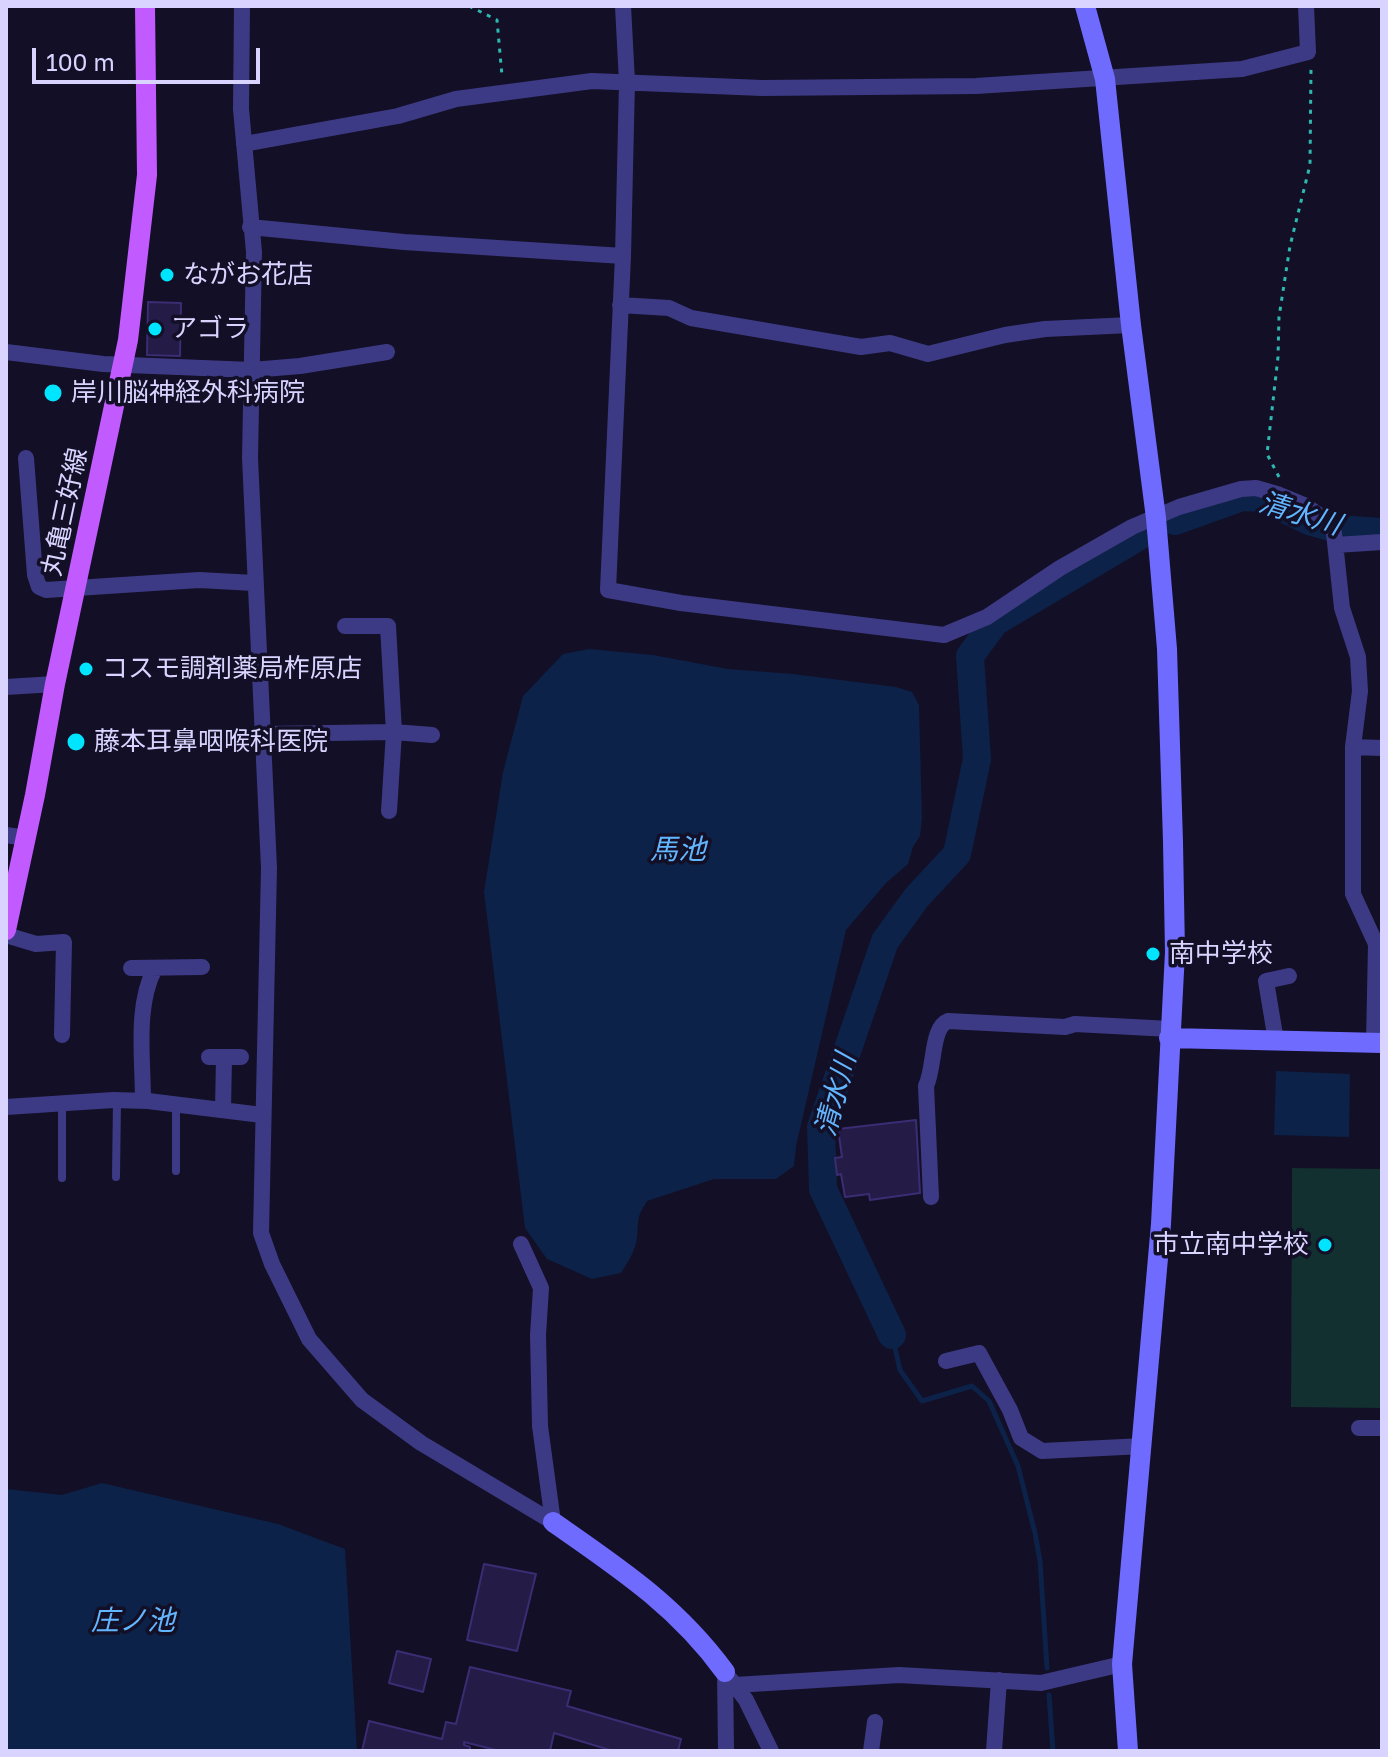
<!DOCTYPE html>
<meta charset="utf-8">
<style>
body{margin:0}
#map{position:relative;width:1388px;height:1757px;overflow:hidden;background:#130f26;font-family:"Golos Text",sans-serif}
canvas{display:block}
.frame{position:absolute;inset:0;border:8px solid #d9d4ff;pointer-events:none}
.scale{position:absolute;left:32px;top:48px;width:228px;height:36px;box-sizing:border-box;border:4px solid #d9d4ff;border-top:0;padding-left:10px;font-size:24px;line-height:28px;white-space:nowrap;color:#d9d4ff;-webkit-text-stroke:6px #130f26;paint-order:stroke}
</style>
<div id="map">
<canvas width="1388" height="1757"></canvas>
<div class="frame"></div>
<div class="scale">100 m</div>
</div>
<script>
const ctx = document.querySelector('canvas').getContext('2d');
ctx.lineJoin = 'round';
function paint(path, color) { ctx.fillStyle = color; ctx.fill(path, 'evenodd'); }
function strokePath(path, color, width, dash) { ctx.strokeStyle = color; ctx.lineWidth = width; ctx.lineCap = dash ? 'butt' : 'round'; ctx.setLineDash(dash || []); ctx.stroke(path); }
function label(font, color, halo, rows, align = 'center') {
  ctx.font = font + ' "Golos Text","Noto Sans JP",sans-serif'; ctx.lineWidth = 7; ctx.setLineDash([]); ctx.textBaseline = 'middle'; ctx.strokeStyle = halo; ctx.fillStyle = color; for (const [text, x, y, turn = 0] of rows) {
    ctx.save(); ctx.translate(x, y); ctx.rotate((+turn || 0) * Math.PI / 180); ctx.textAlign = isNaN(turn) ? turn : align; if (halo) ctx.strokeText(text, 0, 0); ctx.fillText(text, 0, 0); ctx.restore();
  }
}
const green = new Path2D(`
 M1292,1168L1382,1169V1408L1291,1407Z`);
const water = new Path2D(`
 M589,649L653,655L728,669L793,674L896,687L912,692L919,705L922,819L920,836L913,847L908,864L886,883L846,930L796,1146L794,1166L776,1179H714L647,1201C636,1219 639,1218 637,1237C636,1250 628,1262 621,1273L592,1279L547,1259L525,1228L484,892L503,772L523,696L563,654Z
 M1276,1071L1350,1074L1349,1137L1274,1135Z
 M102,1483L278,1524L345,1549L357,1751H6V1489L62,1495Z`);
const stream = new Path2D(`
 M892,1335L900,1370L922,1401L972,1386L989,1401L1018,1466L1035,1533L1040,1561L1047,1668
 M1049,1695L1053,1751`);
const river = new Path2D(`
 M1175,521L1242,497L1262,498L1309,521L1337,529L1382,532
 M892,1335L823,1189L821,1127L885,941L917,897L957,854L977,759L970,656L995,622L1138,537`);
const building = new Path2D(`
 M148,302L181,303L180,356L147,355Z
 M916,1120L920,1193L870,1200L869,1194L845,1197L841,1174L837,1175L835,1158L842,1157L838,1129Z
 M484,1564L536,1574L517,1651L467,1640Z
 M397,1651L431,1659L423,1692L389,1683Z
 M470,1667L571,1691L567,1706L681,1739L678,1751H613L554,1733L550,1751H500L464,1742V1745L470,1747V1751H362L369,1721L442,1739L446,1722L456,1724Z`);
const path = new Path2D(`
 M469,6L497,20L502,76
 M1279,477L1267,454L1278,357L1279,317L1290,246L1310,165L1311,68`);
const lane = new Path2D(`
 M62,1104V1178
 M176,1105V1171
 M116,1177L117,1100`);
const street = new Path2D(`
 M242,6L241,109L254,252L250,458L269,868L261,1233L272,1264L309,1339L362,1400L421,1443L553,1522
 M623,6L627,82L623,256L608,590L681,603L944,635L987,617L1060,568L1132,527L1179,507L1241,489L1256,488L1277,494L1306,506L1329,522L1334,533L1342,608L1358,657L1360,691L1353,747V894L1376,944L1374,1043
 M244,144L398,116L456,99L592,81L762,88L976,86L1242,69L1308,52L1306,6
 M250,227L404,242L623,256
 M620,305L669,308L691,318L861,347L890,343L928,354L1005,335L1045,329L1131,325
 M6,352L103,364L252,370L300,366L387,352
 M26,458L35,575L39,587L46,590L199,580L254,583
 M1336,545L1382,542
 M6,687L55,684
 M264,734L394,732L388,626H345
 M1353,747L1382,748
 M389,811L394,732L432,735
 M6,835L26,838
 M6,935L36,944L64,942L62,1035
 M131,968L202,967
 M1276,1041L1266,981L1289,976
 M209,1057H241
 M143,1101C143,1058 135,1006 155,968
 M6,1107L113,1100L148,1101L262,1115
 M223,1110L224,1057
 M931,1197L926,1086C935,1067 931,1027 948,1021L1065,1027L1075,1024L1170,1029
 M521,1244L541,1288L538,1335L540,1426L553,1522
 M946,1361L979,1353L1010,1410L1021,1438L1042,1451L1143,1446
 M1359,1428H1382
 M725,1672L726,1751
 M731,1680L746,1700L771,1751
 M735,1685L899,1675L1041,1683L1122,1664
 M871,1751L875,1722
 M994,1751L999,1680`);
const secondary = new Path2D(`
 M1085,6L1105,79L1131,325L1156,518L1167,649L1173,842L1175,952L1161,1224L1122,1664L1128,1751
 M1169,1038L1382,1043
 M553,1522C619,1568 677,1606 725,1672`);
const primary = new Path2D(`
 M6,930L35,795L55,684L128,340L147,175L145,6`);
const markers = [
 [167,275,8,"#00e5ff"],
 [155,329,8,"#00e5ff"],
 [53,393,10,"#00e5ff"],
 [86,669,8,"#00e5ff"],
 [76,742,10,"#00e5ff"],
 [1153,954,8,"#00e5ff"],
 [1325,1245,8,"#00e5ff"]
];
const poiNames = [
 ["ながお花店",183,275],
 ["アゴラ",171,329],
 ["岸川脳神経外科病院",71,393],
 ["コスモ調剤薬局柞原店",102,669],
 ["藤本耳鼻咽喉科医院",94,742],
 ["南中学校",1169,954],
 ["市立南中学校",1309,1245,"right"]
];
const streetNames = [
 ["丸亀三好線",65,512,-78]
];
const waterNames = [
 ["清水川",1300,514,17],
 ["馬池",678,850],
 ["清水川",836,1095,-75],
 ["庄ノ池",133,1621]
];
paint(green, '#12302f');
paint(water, '#0c2248');
strokePath(stream, '#0c2248', 5);
strokePath(river, '#0c2248', 28);
paint(building, '#241b47');
strokePath(building, '#3b2d73', 2);
strokePath(path, '#2fb8b0', 3, [4, 6]);
strokePath(lane, '#3d3a85', 8);
strokePath(street, '#3d3a85', 16);
strokePath(secondary, '#6f6bff', 20);
strokePath(primary, '#c25bff', 20);
for (const [x, y, r, color] of markers) { const dot = new Path2D(); dot.arc(x, y, r, 0, 2 * Math.PI); ctx.fillStyle = color; ctx.fill(dot); strokePath(dot, '#130f26', 3); }
label('26px', '#d9d4ff', '#130f26', poiNames, 'left');
label('26px', '#d9d4ff', '#130f26', streetNames);
label('italic 28px', '#62b6ff', '#130f26', waterNames);
</script>
